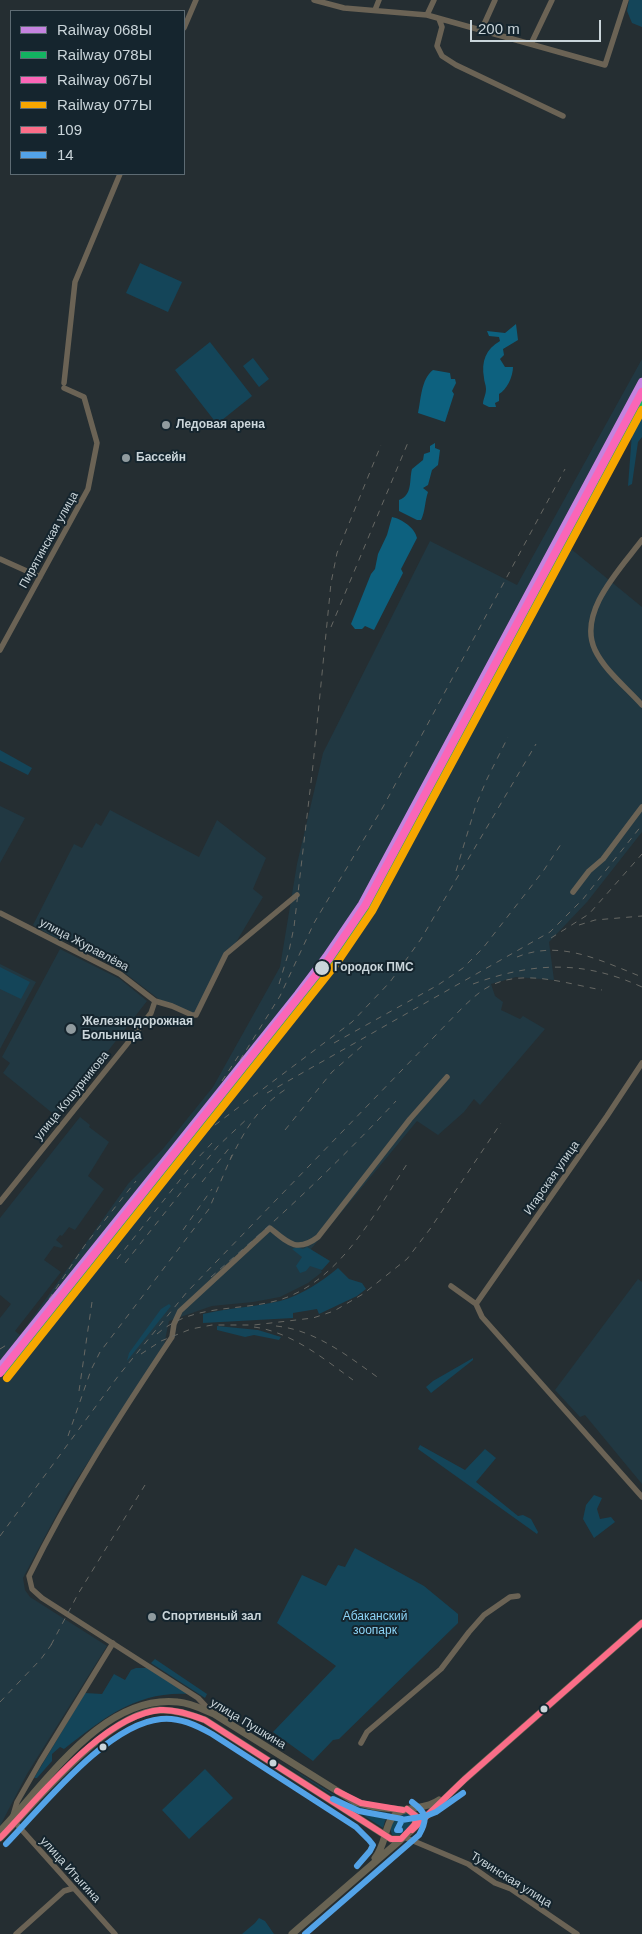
<!DOCTYPE html>
<meta charset="utf-8">
<style>
body{margin:0}
#map{position:relative;width:642px;height:1934px;overflow:hidden;background:#252e32;font-family:Helvetica,sans-serif}
canvas{display:block}
.legend{position:absolute;left:10px;top:10px;width:175px;height:165px;box-sizing:border-box;background:#15252e;border:1px solid #5d6b73;margin:0;padding:6px 9px;list-style:none;font-size:15px;color:#cad5da}
.legend li{display:flex;align-items:center;gap:10px;height:25px}
.legend b{width:25px;border:1px solid #5d6b73}
.scale{position:absolute;left:470px;top:20px;width:131px;height:22px;box-sizing:border-box;border:2px solid #cad5da;border-top:0;padding-left:6px;font-size:15px;line-height:18px;white-space:nowrap;color:#cad5da;-webkit-text-stroke:4px #15252e;paint-order:stroke}
</style>
<div id="map">
<canvas width="642" height="1934"></canvas>
<ul class="legend">
<li><b style="height:6px;background:#c483df"></b>Railway 068Ы</li>
<li><b style="height:6px;background:#13b361"></b>Railway 078Ы</li>
<li><b style="height:6px;background:#fa66b7"></b>Railway 067Ы</li>
<li><b style="height:6px;background:#f7a600"></b>Railway 077Ы</li>
<li><b style="height:6px;background:#fb6d88"></b>109</li>
<li><b style="height:6px;background:#53a3e8"></b>14</li>
</ul>
<div class="scale">200 m</div>
</div>
<script>
const ctx = document.querySelector('canvas').getContext('2d');
ctx.lineJoin = 'round';
function paint(path, color) { ctx.fillStyle = color; ctx.fill(path, 'evenodd'); }
function strokePath(path, color, width, dash) { ctx.strokeStyle = color; ctx.lineWidth = width; ctx.lineCap = dash ? 'butt' : 'round'; ctx.setLineDash(dash || []); ctx.stroke(path); }
function label(font, color, halo, rows, align = 'center') {
  ctx.font = font + ' Helvetica,sans-serif'; ctx.lineWidth = 4; ctx.setLineDash([]); ctx.textBaseline = 'middle'; ctx.strokeStyle = halo; ctx.fillStyle = color; for (const [text, x, y, turn = 0] of rows) {
    ctx.save(); ctx.translate(x, y); ctx.rotate((+turn || 0) * Math.PI / 180); ctx.textAlign = isNaN(turn) ? turn : align; if (halo) ctx.strokeText(text, 0, 0); ctx.fillText(text, 0, 0); ctx.restore();
  }
}
const built = new Path2D(`
 M642,359V406L600,484L565,544L642,607V832L587,902L549,942L554,980L516,977L491,984L495,996L503,1002L501,1010L520,1019L523,1016L545,1029L480,1105L474,1099L464,1112L438,1135L417,1121L311,1249L322,1272L308,1283L280,1297L253,1302L212,1306L169,1321L164,1345L68,1493L23,1578L25,1590L30,1597L107,1646L27,1774L0,1826V1318L11,1304L0,1295V1218L80,1117L90,1125L89,1127L109,1142L88,1176L104,1189L75,1230L69,1227L62,1236L60,1235L56,1240L63,1246L61,1248L54,1246L44,1260L61,1272L15,1331L20,1335L128,1184L162,1150L213,1087L280,967L297,864L323,753L430,541L517,585Z
 M0,806L25,818L0,863Z
 M110,810L199,857L217,820L266,858L253,889L263,897L194,1013L160,1000L117,967L64,937L62,942L33,925L74,844L82,848L96,823L101,826Z
 M60,949L120,979L147,1001L65,1106L63,1105L56,1116L3,1073L10,1063L2,1057Z
 M0,964L36,982L0,1049Z
 M638,1279L642,1282V1484L585,1415L580,1417L555,1390Z`);
const green = new Path2D(`
 M629,0H642V27L632,23L627,11Z
 M140,263L182,282L168,312L126,293Z
 M210,342L252,396L217,424L175,370Z
 M253,358L269,379L259,387L243,366Z
 M642,413V437L638,442L632,484L628,486L632,433Z
 M0,750L32,768L28,775L0,761Z
 M0,967L30,982L21,999L0,989Z
 M297,1247L303,1249L307,1247L330,1261L322,1270L310,1266L306,1271L300,1273L296,1266L302,1257L292,1249Z
 M338,1268L349,1279L362,1283L366,1289L357,1296L319,1314L317,1309L293,1313V1318L203,1323V1314C228,1308 255,1307 280,1301C302,1295 321,1282 338,1268Z
 M169,1304L171,1306L127,1361L129,1353L161,1309Z
 M217,1326L258,1330L281,1337L279,1340L254,1335L245,1337L217,1330Z
 M473,1358V1360L431,1393L426,1387L433,1381Z
 M420,1445L465,1470L485,1449L496,1458L476,1482L518,1516L523,1515L531,1519L538,1532L537,1534L418,1449Z
 M594,1495L602,1498L597,1509L600,1519L611,1517L615,1522L594,1538L583,1519L586,1505Z
 M355,1548L424,1586L458,1614V1623L339,1739L333,1740L313,1761L273,1732L336,1666L277,1623L302,1575L326,1586L338,1565L345,1567Z
 M155,1659L207,1694L205,1698L151,1663Z
 M136,1668H147L189,1694C136,1691 104,1718 64,1749L60,1747L52,1754V1761L37,1778H34L85,1693L102,1694L114,1674L125,1680L131,1670Z
 M273,1757L347,1803L369,1810L391,1813L385,1821L383,1828Z
 M205,1769L233,1798L189,1839L162,1810Z
 M405,1813L410,1815L412,1824L401,1835H392L390,1828L394,1818Z
 M259,1918L265,1921L274,1934H242L255,1923Z`);
const water = new Path2D(`
 M516,324L518,340L503,349L504,355L500,359L505,367H513C513,376 507,390 499,394V401L495,403L496,407H489L483,404C483,399 486,395 486,389C486,385 484,381 484,378C481,361 486,349 500,341L499,337L489,336L487,331L505,333Z
 M433,370L450,373L451,379H455L456,383L452,391L454,394L445,422L418,413C421,400 421,379 433,370Z
 M435,443V448L440,450L438,465L432,470L428,485L423,488L428,492C425,500 425,513 421,520H417L399,511V500C413,495 409,480 412,469L423,460L424,454L430,452V446Z
 M392,517C402,519 415,528 417,538L401,569L403,573L374,630L365,626L362,629H355L351,624L371,574L375,569L378,554L387,535Z`);
const minor = new Path2D(`
 M314,0L344,8L427,15L605,65L626,0
 M375,10L379,0
 M427,15L434,0
 M439,19L442,27L437,46L442,56L456,65L563,116
 M184,28L196,0
 M481,31L495,0
 M531,44L552,0
 M64,383L75,282L120,174
 M642,540C621,568 577,612 595,650C605,671 627,688 642,705
 M0,559L40,577
 M0,650L88,489L97,443L84,397L64,388
 M573,892L589,871L603,859L642,807
 M0,913L120,974L155,1001L172,1006L192,1015H196L226,954L297,895
 M0,1202L127,1044L151,1013L155,1001
 M451,1286L476,1304L482,1317L642,1497
 M476,1304L607,1116L642,1063
 M113,1643L40,1762L17,1802L12,1819L115,1934
 M212,1713L198,1698L42,1598L32,1589L29,1576C70,1492 120,1415 172,1337L174,1324L180,1311L270,1228C288,1243 297,1253 318,1237L410,1119L447,1077
 M361,1743L367,1732L441,1669L469,1632L484,1615L510,1597L518,1596
 M404,1837L468,1864L495,1883L511,1889L577,1934
 M16,1934L64,1891L74,1888`);
const major = new Path2D(`
 M412,1830L465,1779L642,1623
 M0,1831C46,1784 102,1694 178,1702C191,1703 202,1709 214,1714L355,1802L375,1807L403,1810
 M0,1838C37,1802 107,1712 160,1710C177,1710 190,1714 205,1720L391,1839H401
 M375,1858C385,1846 385,1827 392,1818C402,1805 424,1811 439,1800
 M292,1934L412,1830L415,1824L416,1816L407,1809`);
const rail = new Path2D(`
 M331,627L409,440
 M456,871L476,805L487,779L508,737
 M579,925L595,920L642,916
 M551,938L589,914L642,854
 M517,957C561,939 601,961 642,977
 M279,984L289,951L294,927L313,765L331,583L337,553L381,445
 M473,984C533,962 583,960 642,987
 M334,1043L438,985L463,968L483,948L544,870L563,841
 M240,1060L280,996L314,923L383,807L565,469
 M222,1081L241,1052
 M267,1093L550,932L583,899L642,825
 M285,1130L332,1072L362,1046
 M230,1160C245,1130 257,1108 286,1089
 M202,1182L231,1146
 M155,1184L207,1131L352,1022L390,982L421,939L536,744
 M183,1230L212,1189
 M117,1259L195,1161L213,1142
 M125,1263L217,1147L249,1117
 M211,1277C276,1221 338,1163 396,1101
 M49,1299L85,1245L136,1181
 M276,1326C316,1330 349,1357 380,1379
 M254,1327C291,1332 323,1358 353,1380
 M157,1334C193,1303 238,1312 279,1300C341,1281 375,1212 409,1161
 M0,1349L8,1344
 M141,1354L161,1341L191,1329L212,1325H254L313,1318L334,1311L363,1294L407,1259L430,1229L501,1123
 M79,1391L92,1302
 M68,1436L91,1370L100,1352L209,1209L232,1155
 M0,1536L119,1375L187,1292L464,1006C473,998 481,990 492,985C525,969 568,984 602,990
 M51,1645L78,1594L145,1485
 M0,1702L41,1659L54,1641`);
const bus1 = new Path2D(`
 M337,1791L361,1803L403,1810
 M412,1830L465,1779L642,1623
 M0,1838C38,1799 103,1715 160,1710C175,1709 191,1715 205,1720L391,1839H401L415,1824L416,1816L407,1809`);
const bus2 = new Path2D(`
 M333,1799L359,1811L402,1819
 M400,1830H397L402,1820L426,1816L436,1812L463,1793
 M6,1844C43,1806 107,1724 161,1719C179,1717 196,1725 212,1734L356,1827L369,1840L373,1845L370,1851L357,1866
 M305,1934L419,1835C428,1819 427,1813 412,1802`);
const rail1 = new Path2D(`
 M0,1367L298,994L326,957L362,904L642,382`);
const rail2 = new Path2D(`
 M7,1372L305,999L333,962L369,909L642,401`);
const rail3 = new Path2D(`
 M0,1373L329,959L365,906L642,392`);
const rail4 = new Path2D(`
 M7,1378L336,964L372,911L642,410`);
const markers = [
 [166,425,5,"#909b9f"],
 [126,458,5,"#909b9f"],
 [322,968,8,"#cad5da"],
 [71,1029,6,"#909b9f"],
 [152,1617,5,"#909b9f"],
 [544,1709,4.5,"#cad5da"],
 [103,1747,4.5,"#cad5da"],
 [273,1763,4.5,"#cad5da"]
];
const poiNames = [
 ["Ледовая арена",176,425],
 ["Бассейн",136,458],
 ["Железнодорожная",82,1022],
 ["Больница",82,1036],
 ["Спортивный зал",162,1617]
];
const streetNames = [
 ["Пирятинская улица",49,540,-61],
 ["улица Журавлёва",84,945,28],
 ["улица Кошурникова",72,1096,-51],
 ["Игарская улица",552,1178,-55],
 ["улица Пушкина",248,1724,31],
 ["улица Итыгина",70,1870,48],
 ["Тувинская улица",511,1880,32]
];
const stopNames = [
 ["Городок ПМС",334,968]
];
const parkNames = [
 ["Абаканский",375,1617],
 ["зоопарк",375,1631]
];
paint(built, '#213842');
paint(green, '#144559');
paint(water, '#0d617f');
strokePath(minor, '#6b6355', 5.5);
strokePath(major, '#686353', 7);
strokePath(rail, '#676864', 1, [6, 6]);
strokePath(bus1, '#fb6d88', 6);
strokePath(bus2, '#53a3e8', 6);
strokePath(rail1, '#c483df', 8);
strokePath(rail2, '#13b361', 8);
strokePath(rail3, '#fa66b7', 8);
strokePath(rail4, '#f7a600', 8);
for (const [x, y, r, color] of markers) { const dot = new Path2D(); dot.arc(x, y, r, 0, 2 * Math.PI); ctx.fillStyle = color; ctx.fill(dot); strokePath(dot, '#15252e', 2); }
label('bold 12px', '#cad5da', '#15252e', poiNames, 'left');
label('12px', '#cad5da', '#15252e', streetNames);
label('bold 12px', '#cad5da', '#15252e', stopNames, 'left');
label('12px', '#8cd4f7', '#15252e', parkNames);
</script>
